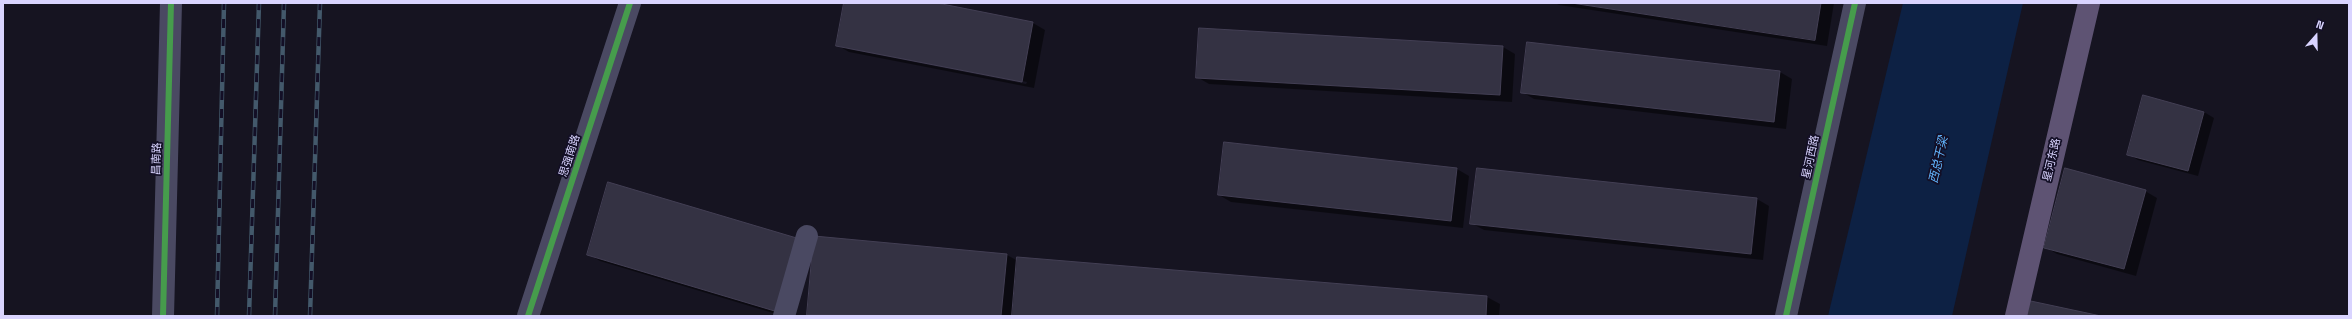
<!DOCTYPE html>
<meta charset="utf-8">
<style>
body{margin:0}
#map{position:relative;width:2352px;height:319px;overflow:hidden;background:#161421;font-family:"Space Grotesk",sans-serif}
canvas{display:block}
.frame{position:absolute;inset:0;border:4px solid #d9d4ff;pointer-events:none}
.north{position:absolute;left:2296px;top:16px;width:40px;height:40px;-webkit-text-stroke:3px #130f26;paint-order:stroke;rotate:20deg;font-size:11px;font-weight:700;line-height:16px;text-align:center;color:#d9d4ff}
.north::after{content:'';display:block;margin:auto;width:14px;height:18px;background:#d9d4ff;clip-path:polygon(50% 0,100% 100%,50% 72%,0 100%)}
</style>
<div id="map">
<canvas width="2352" height="319"></canvas>
<div class="frame"></div>
<div class="north">N</div>
</div>
<script>
const ctx = document.querySelector('canvas').getContext('2d');
ctx.lineJoin = 'round';
function paint(path, color) { ctx.fillStyle = color; ctx.fill(path, 'evenodd'); }
function strokePath(path, color, width, dash) { ctx.strokeStyle = color; ctx.lineWidth = width; ctx.lineCap = dash ? 'butt' : 'round'; ctx.setLineDash(dash || []); ctx.stroke(path); }
function label(font, color, halo, rows, align = 'center') {
  ctx.font = font + ' "Space Grotesk","Noto Sans SC",sans-serif'; ctx.lineWidth = 3.5; ctx.setLineDash([]); ctx.textBaseline = 'middle'; ctx.strokeStyle = halo; ctx.fillStyle = color; for (const [text, x, y, turn = 0] of rows) {
    ctx.save(); ctx.translate(x, y); ctx.rotate((+turn || 0) * Math.PI / 180); ctx.textAlign = isNaN(turn) ? turn : align; if (halo) ctx.strokeText(text, 0, 0); ctx.fillText(text, 0, 0); ctx.restore();
  }
}
const water = new Path2D(`
 M1903,3H2023L1952,316H1828Z`);
const shadow = new Path2D(`
 M845,3H931L1033,23L1045,30L1034,88L849,52L837,45ZM848,47L1027,82L1026,84L848,49Z
 M1555,3H1834L1827,46L1559,5Z
 M1503,47L1515,54L1512,102L1209,84L1197,77Z
 M1780,72L1792,79L1786,129L1534,99L1522,92Z
 M2204,112L2214,118L2198,176L2138,160L2128,154Z
 M1457,169L1469,176L1463,228L1231,202L1219,195Z
 M609,183L783,316L600,261L588,254Z
 M2145,191L2157,198L2136,276L2057,254L2045,247Z
 M1757,199L1769,206L1763,260L1484,230L1471,223Z
 M1007,255L1018,261V258L1487,297L1500,304L1499,316L808,315Z`);
const building = new Path2D(`
 M844,3H937L1033,22L1022,82L836,46Z
 M1572,3H1821L1815,40Z
 M1199,28L1503,46L1500,95L1196,78Z
 M1527,42L1780,71L1774,122L1521,93Z
 M2143,95L2204,112L2188,171L2127,155Z
 M1224,142L1457,168L1451,221L1218,195Z
 M1477,168L1757,198L1751,254L1470,224Z
 M2065,168L2146,190L2124,269L2044,248Z
 M608,182L800,239L778,312L587,255Z
 M814,236L1007,254L1001,316L807,315Z
 M1017,257L1487,296L1486,316H1012Z
 M2026,300L2101,316H2022Z`);
const minor = new Path2D(`
 M163,316L171,3
 M528,316L630,3
 M784,316L807,236
 M1786,316L1855,3`);
const major = new Path2D(`
 M2016,316L2089,3`);
const rail = new Path2D(`
 M217,316L224,3
 M249,316L259,3
 M275,316L284,3
 M310,316L320,3`);
const cycleway = new Path2D(`
 M163,316L171,3
 M528,316L630,3
 M1786,316L1855,3`);
const streetNames = [
 ["思强南路",570,156,-72],
 ["星河西路",1811,157,-78],
 ["昌南路",157,159,-88],
 ["星河东路",2052,160,-77]
];
const waterNames = [
 ["西总干梁",1939,160,-77]
];
paint(water, '#0d2144');
paint(shadow, '#0007');
paint(building, '#343243');
strokePath(building, '#433f54', 1);
strokePath(minor, '#4a4962', 22);
strokePath(major, '#5e5373', 22);
strokePath(rail, '#43596b', 4.5);
strokePath(rail, '#130f26', 3, [9]);
strokePath(cycleway, '#469c4c', 6);
label('11px', '#d9d4ff', '#130f26', streetNames);
label('italic 12px', '#62b6ff', '#130f26', waterNames);
</script>
